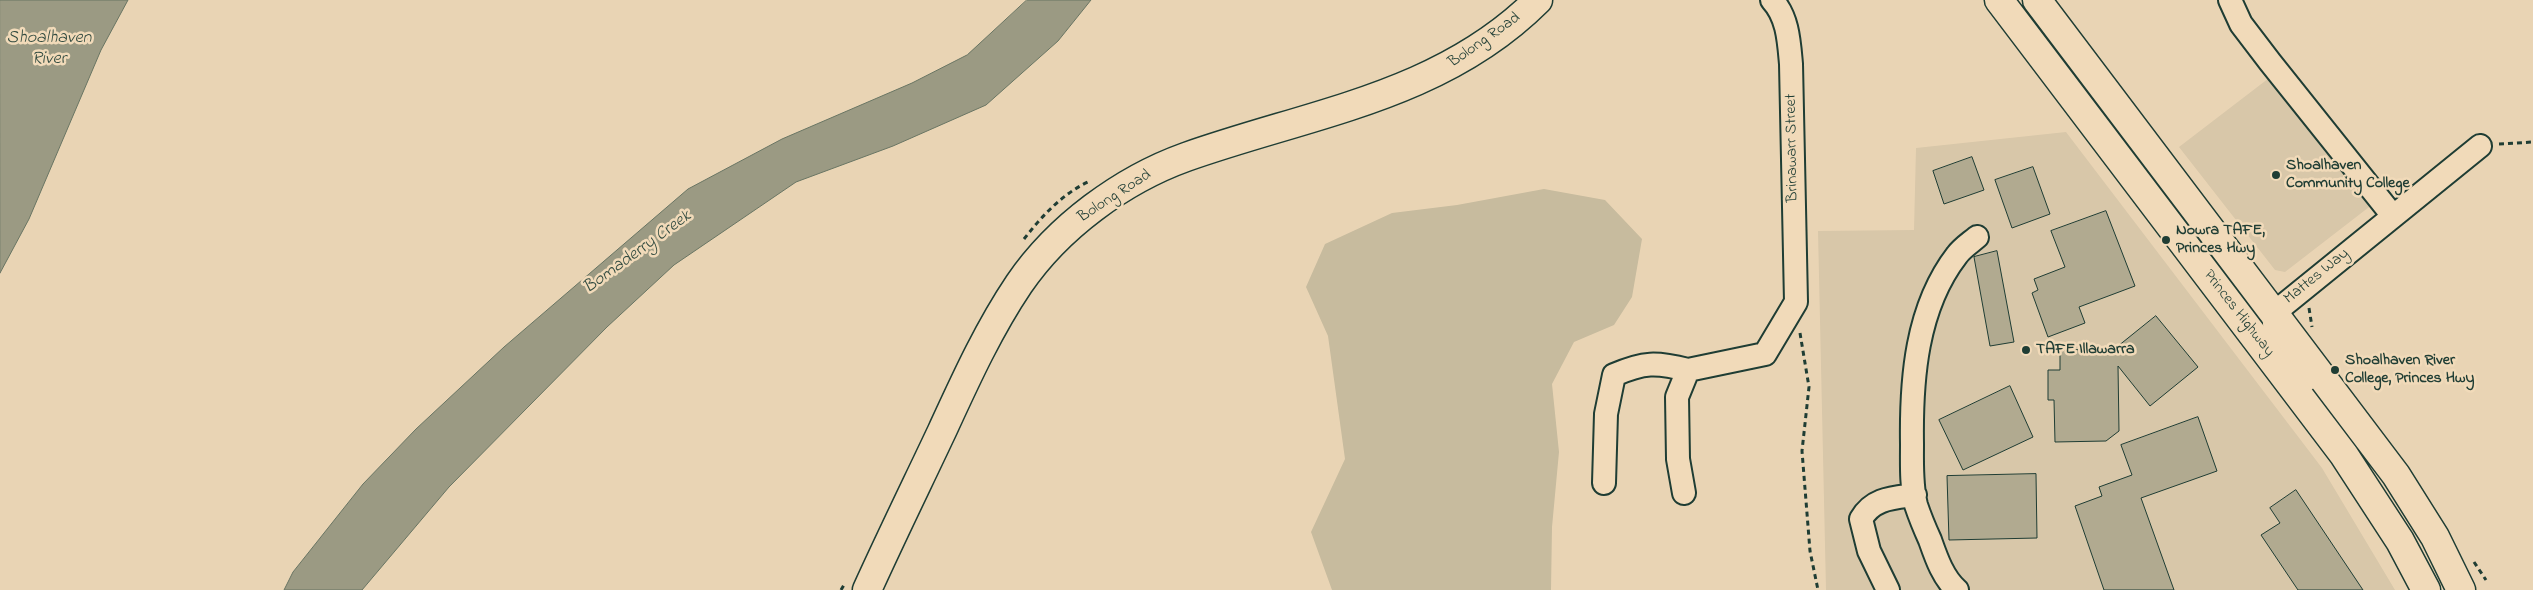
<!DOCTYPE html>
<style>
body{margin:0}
canvas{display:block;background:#e9d4b4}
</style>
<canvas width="2533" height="590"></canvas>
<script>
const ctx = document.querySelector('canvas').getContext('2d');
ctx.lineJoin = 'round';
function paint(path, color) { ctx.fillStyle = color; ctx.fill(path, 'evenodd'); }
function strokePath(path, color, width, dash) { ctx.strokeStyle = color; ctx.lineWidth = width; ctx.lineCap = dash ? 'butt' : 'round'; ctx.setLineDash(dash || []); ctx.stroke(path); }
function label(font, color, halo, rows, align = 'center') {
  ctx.font = font + ' "Indie Flower",sans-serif'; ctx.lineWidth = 5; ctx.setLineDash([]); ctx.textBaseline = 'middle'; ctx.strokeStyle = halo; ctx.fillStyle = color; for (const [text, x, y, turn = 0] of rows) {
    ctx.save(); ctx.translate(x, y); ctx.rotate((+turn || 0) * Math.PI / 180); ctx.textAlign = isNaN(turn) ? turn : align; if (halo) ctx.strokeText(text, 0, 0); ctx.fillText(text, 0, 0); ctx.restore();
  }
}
const built = new Path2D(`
 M2273,75L2373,204L2285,272L2275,270L2179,147Z
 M2066,132L2322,468L2395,590H1826L1818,231L1914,230L1916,148Z`);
const green = new Path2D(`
 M1544,189L1605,200L1642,239L1632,297L1614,325L1574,342L1552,384L1559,452L1552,527L1551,590H1332L1311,532L1345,459L1328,336L1306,287L1325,244L1392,213L1457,205Z`);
const water = new Path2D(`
 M0,0H128L101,50L29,219L0,273Z
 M1027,0H1091L1058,41L986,105L893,146L796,182L674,265L607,327L449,487L362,590H284L293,572L363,484L416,429L504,347L688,189L782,139L912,83L967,55Z`);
const building = new Path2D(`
 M1972,157L1984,190L1944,204L1933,171Z
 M2033,167L2050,214L2012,228L1995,180Z
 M2106,211L2135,286L2079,307L2085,323L2048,337L2032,293L2038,290L2034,279L2065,267L2051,231Z
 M1997,251L2014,342L1990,346L1974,257Z
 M2156,316L2198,367L2150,406L2118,366L2119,431L2106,441L2055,442L2054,400H2048V370H2060V350L2114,349Z
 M2010,386L2033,437L1963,470L1939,420Z
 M2198,417L2217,471L2141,498L2174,590H2104L2075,506L2102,496L2099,487L2132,475L2121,445Z
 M2036,474L2037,538L1949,540L1947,476Z
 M2296,490L2363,590H2298L2261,535L2280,523L2270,508Z`);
const path = new Path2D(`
 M2499,144L2533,142
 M1024,239C1042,216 1063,193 1090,181
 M2309,308L2312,327
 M1800,333L1809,387L1802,451L1810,551L1818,590
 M2474,562L2486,580
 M841,590L845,583`);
const minor = new Path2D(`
 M2230,0L2241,24L2270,62L2393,216
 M2305,381C2289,361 2271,340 2274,313L2480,146
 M1604,483L1606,414L1614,375C1644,362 1656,362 1688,370
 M1684,493L1678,459L1677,397L1688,370L1765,354L1796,302L1791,64C1789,42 1788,17 1772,0
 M1888,590L1869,551L1861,519C1873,498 1893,498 1915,495
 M1957,590C1943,578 1936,557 1930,540C1925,529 1920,517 1916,505C1911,485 1912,464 1912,444C1911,380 1916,308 1957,255C1962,248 1970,243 1977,237`);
const major = new Path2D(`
 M867,590C891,537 917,484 942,431C965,381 988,330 1019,284C1058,227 1122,180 1186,157C1310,113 1441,97 1538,0`);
const highway = new Path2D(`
 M1999,0L2344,455L2400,541L2426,590
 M2037,0L2396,475L2435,537L2461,590`);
const markers = [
 [2276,175,5,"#1f3d34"],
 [2166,240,5,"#1f3d34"],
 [2026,350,5,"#1f3d34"],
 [2335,370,5,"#1f3d34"]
];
const streetNames = [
 ["Bolong Road",1485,41,-35],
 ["Brinawarr Street",1793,148,-91],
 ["Bolong Road",1115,197,-33],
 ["Mattes Way",2317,277,-39],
 ["Princes Highway",2238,314,52]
];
const poiNames = [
 ["Shoalhaven",2286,166],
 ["Community College",2286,184],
 ["Nowra TAFE,",2176,231],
 ["Princes Hwy",2176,249],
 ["TAFE Illawarra",2036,350],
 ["Shoalhaven River",2345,361],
 ["College, Princes Hwy",2345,379]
];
const waterNames = [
 ["Shoalhaven",49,39],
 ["River",49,60],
 ["Bomaderry Creek",638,253,-36]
];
paint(built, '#d8c7a9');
paint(green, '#c7bb9e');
paint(water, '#9b9a83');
strokePath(water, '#697563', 1);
paint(building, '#b1aa90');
strokePath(building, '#1f3d34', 1);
strokePath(minor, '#1f3d34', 26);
strokePath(major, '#1f3d34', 31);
strokePath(highway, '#1f3d34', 31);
strokePath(path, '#1f3d34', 3, [5, 4]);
strokePath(minor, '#f1dab9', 22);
strokePath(major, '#f1dab9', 28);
strokePath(highway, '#f1dab9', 28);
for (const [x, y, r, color] of markers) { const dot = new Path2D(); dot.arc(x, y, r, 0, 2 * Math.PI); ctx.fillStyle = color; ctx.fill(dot); strokePath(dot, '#f1dab9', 2); }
label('16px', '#1f3d34', '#f1dab9', streetNames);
label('bold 16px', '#1f3d34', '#f1dab9', poiNames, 'left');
label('italic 18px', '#324b40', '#f1dab9', waterNames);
</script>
